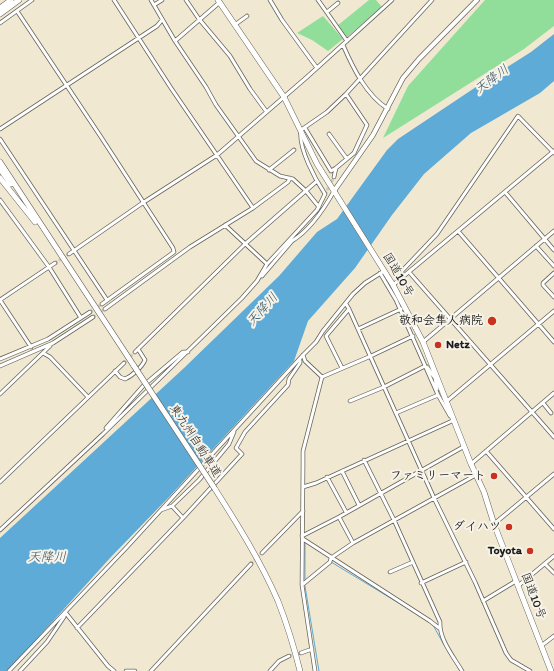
<!DOCTYPE html>
<meta charset="utf-8">
<style>
body{margin:0}
canvas{display:block;background:#f0e8d0}
</style>
<canvas width="554" height="671"></canvas>
<script>
const ctx = document.querySelector('canvas').getContext('2d');
ctx.lineJoin = 'round';
function paint(path, color) { ctx.fillStyle = color; ctx.fill(path, 'evenodd'); }
function strokePath(path, color, width, dash) { ctx.strokeStyle = color; ctx.lineWidth = width; ctx.lineCap = dash ? 'butt' : 'round'; ctx.setLineDash(dash || []); ctx.stroke(path); }
function label(font, color, halo, rows, align = 'center') {
  ctx.font = font + ' Itim,"Klee One",sans-serif'; ctx.lineWidth = 4; ctx.setLineDash([]); ctx.textBaseline = 'middle'; ctx.strokeStyle = halo; ctx.fillStyle = color; for (const [text, x, y, turn = 0] of rows) {
    ctx.save(); ctx.translate(x, y); ctx.rotate((+turn || 0) * Math.PI / 180); ctx.textAlign = isNaN(turn) ? turn : align; if (halo) ctx.strokeText(text, 0, 0); ctx.fillText(text, 0, 0); ctx.restore();
  }
}
const green = new Path2D(`
 M369,0H376L382,7L347,37L337,26Z
 M485,0H554V26L524,49L383,138L408,86Z
 M323,16L343,39L328,51L312,40L297,33Z`);
const water = new Path2D(`
 M554,34V81L540,93L471,133L424,174L392,215L355,268L308,321L294,361L170,496L110,558L8,671H0V538L184,368L279,276L317,232L337,219L387,150L398,139L482,83L531,52Z`);
const stream = new Path2D(`
 M305,542V579
 M331,562L407,608
 M305,586L319,671
 M410,610L413,612
 M433,625L444,645
 M453,659L460,671`);
const streetTunnel = new Path2D(`
 M325,194L334,177
 M55,263L69,254
 M90,312L102,304
 M93,317L105,309
 M124,363L135,352
 M251,564L262,553
 M289,656L301,653`);
const street = new Path2D(`
 M114,0L171,88L253,208
 M151,0L175,41L206,87L216,105L256,161L280,176L293,179L306,191L319,207
 M186,0L199,19L230,56L250,89L266,111
 M270,0L282,20L317,68
 M318,0L347,41
 M154,5L162,0
 M17,11L101,137L173,248L174,252L102,304
 M327,12L338,3
 M0,23L32,0
 M236,24L247,16
 M175,41L220,2
 M343,45C353,68 366,95 388,109
 M305,128L331,171L336,168
 M0,129L157,26L162,20
 M329,134L347,159
 M0,139L107,300
 M269,170L294,150
 M334,177L336,168L354,153L367,125L346,94
 M505,192L554,250
 M0,200L49,267L81,318
 M225,225L267,264
 M458,231L554,342
 M536,246L554,266
 M69,254L144,202L217,155L307,77L392,0
 M409,272L554,437
 M380,273L396,300L438,395L450,416
 M554,273L543,283V285L554,297
 M262,276L292,241C310,230 324,209 334,191
 M403,277L401,272L437,234L518,116L554,153
 M393,285L554,151
 M0,300L55,263
 M0,300L31,347
 M346,304L349,309L434,498L475,582L506,653L511,660L530,671
 M105,309L190,247L253,208L288,182L290,178
 M358,329L401,309
 M423,342L554,231
 M135,352L245,244L317,181
 M43,353L50,357L88,397
 M303,355L305,361L322,377L303,451V466L302,585L315,671
 M0,359L48,339L90,312
 M0,366L53,343L93,317
 M427,367L435,378L437,389
 M342,368L326,336L349,309
 M115,371L120,377L125,379C132,376 142,367 145,360L138,349
 M322,377L371,356L413,336
 M0,394L50,346
 M350,401L384,387L425,366
 M447,401L554,311
 M543,403L551,413
 M396,413L438,395
 M106,428L144,385L183,352H188
 M486,451L554,529
 M364,460L394,520L440,622C439,639 453,656 462,671
 M471,464L554,393
 M342,471L359,505
 M327,477L346,512
 M0,482L124,363
 M303,487L316,483L452,421
 M172,506L183,518
 M161,510L172,506L199,480L229,444L234,432
 M339,517L353,543
 M494,524L554,474
 M0,530L103,434L242,298L257,281L267,264L317,210L325,194C315,179 298,148 301,130L327,112L346,94L432,0
 M302,536L339,517L463,447
 M303,539L430,621L439,628
 M262,553L303,511
 M545,564L554,573
 M390,572L413,562
 M421,583L466,562
 M302,585L330,562L331,558L353,543L474,476L473,473
 M518,586L554,556
 M483,601L516,581
 M65,612L108,666L114,671
 M77,628L183,518L242,454L236,448L245,432L288,385L289,379L300,363V360
 M541,646L554,636
 M301,653L312,649
 M9,671L127,547L303,355L316,342L323,331L353,294L365,283L384,271
 M20,671L47,642L64,617L65,612
 M126,671H135
 M151,671L251,564
 M270,671L279,661L289,656`);
const secondary = new Path2D(`
 M334,191L373,135L403,78L419,59L477,0`);
const highway = new Path2D(`
 M218,0L284,97L317,164L393,285L423,342L471,464L484,492L494,524L551,671
 M0,8L11,0
 M0,14L19,0
 M0,162L134,366
 M0,169L11,184
 M0,178L35,222
 M215,489C238,525 261,562 278,601C287,624 294,647 300,671`);
const highwayBridge = new Path2D(`
 M134,366L215,489`);
const markers = [
 [492,321,5,"#c8321e"],
 [438,345,4,"#c8321e"],
 [494,476,4,"#c8321e"],
 [509,527,4,"#c8321e"],
 [530,551,4,"#c8321e"]
];
const streetNames = [
 ["国道10号",398,275,59],
 ["東九州自動車道",195,441,57],
 ["国道10号",533,596,69]
];
const poiNames = [
 ["敬和会隼人病院",483,321],
 ["Netz",446,345,"left"],
 ["ファミリーマート",486,476],
 ["ダイハツ",501,527],
 ["Toyota",522,551]
];
const waterNames = [
 ["天降川",492,80,-37],
 ["天降川",263,310,-48],
 ["天降川",47,558]
];
paint(green, '#91de9b');
paint(water, '#5fabd8');
strokePath(stream, '#5fabd8', 1);
strokePath(streetTunnel, '#d0c9b5', 3, [3, 1.5]);
strokePath(street, '#66635b', 4.5);
strokePath(secondary, '#66635b', 5.5);
strokePath(highway, '#66635b', 6);
strokePath(street, '#fff', 3);
strokePath(secondary, '#fff', 4);
strokePath(highway, '#fff', 5);
strokePath(highwayBridge, '#66635b', 6, []);
strokePath(highwayBridge, '#fff', 5);
for (const [x, y, r, color] of markers) { const dot = new Path2D(); dot.arc(x, y, r, 0, 2 * Math.PI); ctx.fillStyle = color; ctx.fill(dot); strokePath(dot, '#f7f3e8', 1.5); }
label('12px', '#1c1c1c', '#f7f3e8', streetNames);
label('bold 12px', '#1c1c1c', '#f7f3e8', poiNames, 'right');
label('italic 13px', '#375567', '#f7f3e8', waterNames);
</script>
